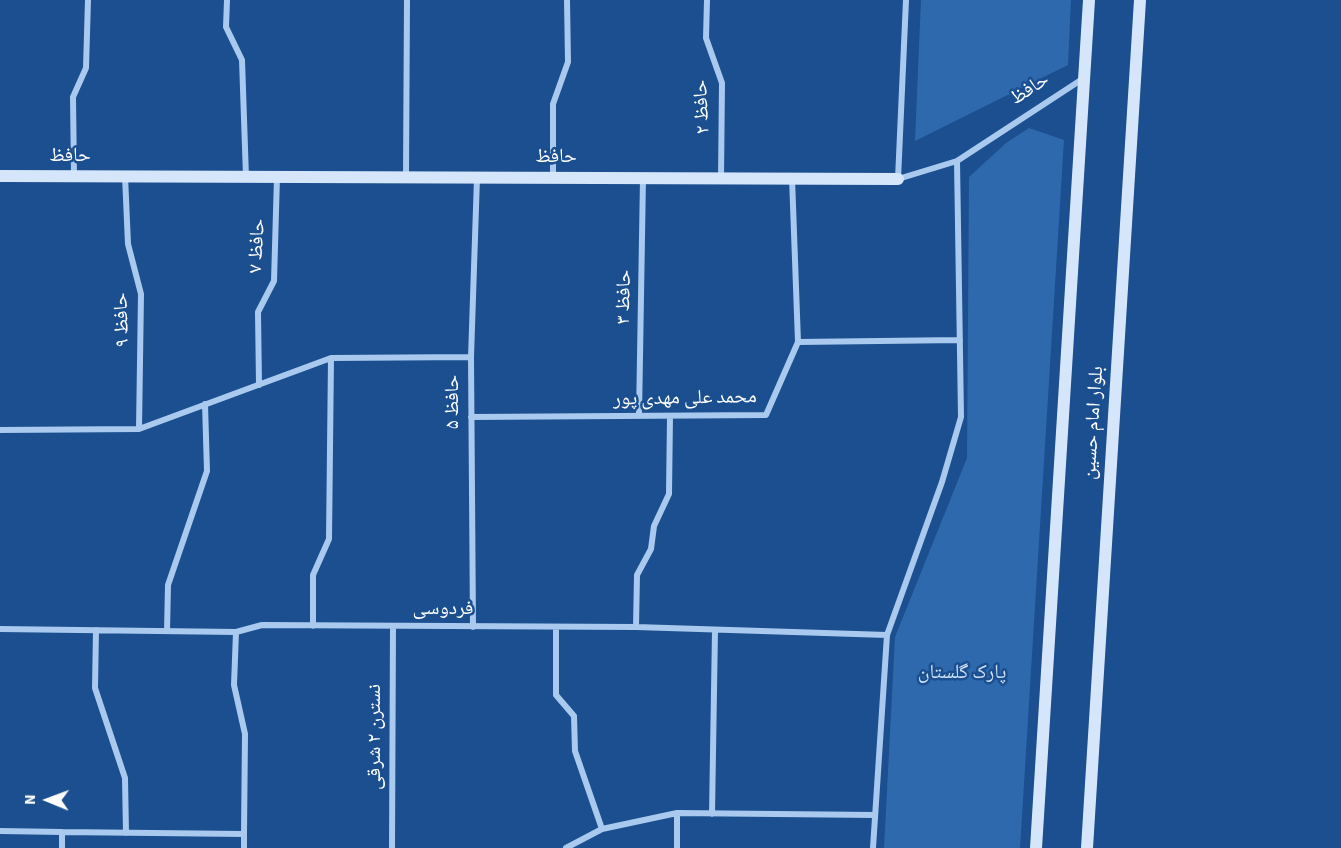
<!DOCTYPE html>
<meta charset="utf-8">
<style>
body{margin:0}
#map{position:relative;width:1341px;height:848px;overflow:hidden;background:#1b4f8f;font-family:"Source Sans 3",sans-serif}
canvas{display:block}
.north{position:absolute;left:18px;top:770px;width:60px;height:60px;-webkit-text-stroke:4px #1b4f8f;paint-order:stroke;rotate:271deg;font-size:16px;font-weight:700;line-height:24px;text-align:center;color:#fff}
.north::after{content:'';display:block;margin:auto;width:21px;height:27px;background:#fff;clip-path:polygon(50% 0,100% 100%,50% 72%,0 100%)}
</style>
<div id="map">
<canvas width="1341" height="848"></canvas>
<div class="north">N</div>
</div>
<script>
const ctx = document.querySelector('canvas').getContext('2d');
ctx.lineJoin = 'round';
function paint(path, color) { ctx.fillStyle = color; ctx.fill(path, 'evenodd'); }
function strokePath(path, color, width, dash) { ctx.strokeStyle = color; ctx.lineWidth = width; ctx.lineCap = dash ? 'butt' : 'round'; ctx.setLineDash(dash || []); ctx.stroke(path); }
function label(font, color, halo, rows, align = 'center') {
  ctx.font = font + ' "Source Sans 3","Noto Naskh Arabic",sans-serif'; ctx.lineWidth = 5; ctx.setLineDash([]); ctx.textBaseline = 'middle'; ctx.strokeStyle = halo; ctx.fillStyle = color; for (const [text, x, y, turn = 0] of rows) {
    ctx.save(); ctx.translate(x, y); ctx.rotate((+turn || 0) * Math.PI / 180); ctx.textAlign = isNaN(turn) ? turn : align; if (halo) ctx.strokeText(text, 0, 0); ctx.fillText(text, 0, 0); ctx.restore();
  }
}
const green = new Path2D(`
 M921,0H1071L1068,65L915,141Z
 M1029,128L1064,140L1020,848H884L895,637L967,458L969,177L1006,143Z`);
const street = new Path2D(`
 M227,0L226,27L242,60L246,177
 M707,0L706,38L722,83L721,178
 M906,0L898,179L957,161L1084,78
 M74,176L73,97L86,68L88,0
 M125,176L128,244L141,294L139,429
 M406,177L407,0
 M553,178V104L568,62L567,0
 M792,178L798,342
 M259,385L258,312L274,281L277,177
 M639,416L643,178
 M471,417L766,415L798,342L960,340
 M0,430L139,429L331,358L471,357
 M313,626V575L329,539L331,358
 M473,627L471,357L477,178
 M556,627V695L574,716L575,751L602,829
 M636,627L637,575L651,549L654,526L669,494L670,416
 M0,629L236,632L262,625L636,627L887,635
 M96,630L95,688L125,778L126,833
 M167,631L168,585L207,471L205,404
 M236,632L234,685L245,734L244,834
 M677,813V848
 M712,814L715,630
 M0,831L62,832
 M62,848V832L244,834V848
 M392,848L393,626
 M566,848L602,829L677,813L875,815
 M873,848L887,635L942,482L961,417L957,161`);
const secondary = new Path2D(`
 M0,176L898,179
 M1036,848L1089,0
 M1087,848L1140,0`);
const streetNames = [
 ["حافظ",1030,90,-33],
 ["حافظ ۲",703,107,-93],
 ["حافظ",70,157],
 ["حافظ",556,158],
 ["حافظ ۷",258,246,-87],
 ["حافظ ۳",625,297,-89],
 ["حافظ ۹",123,320,-92],
 ["محمد علی مهدی پور",685,399,-1],
 ["حافظ ۵",454,402,-90],
 ["بلوار امام حسین",1094,423,-86],
 ["فردوسی",443,610],
 ["نسترن ۲ شرقی",376,737,-90]
];
const parkNames = [
 ["پارک گلستان",962,674]
];
paint(green, '#2e69ad');
strokePath(street, '#a9c9ee', 6);
strokePath(secondary, '#d6e6fa', 12);
label('20px', '#fff', '#1b4f8f', streetNames);
label('20px', '#cfe3fa', '#1b4f8f', parkNames);
</script>
